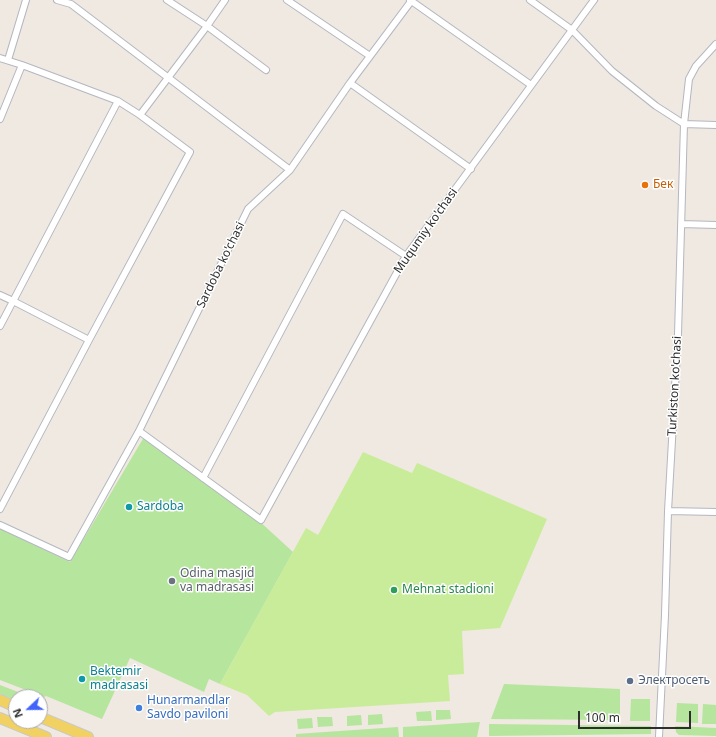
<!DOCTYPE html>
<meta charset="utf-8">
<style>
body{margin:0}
#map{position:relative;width:716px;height:737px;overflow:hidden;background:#efe9e1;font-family:"Noto Sans",sans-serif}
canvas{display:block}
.north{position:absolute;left:8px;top:689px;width:40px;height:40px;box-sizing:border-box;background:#fff;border:1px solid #ababab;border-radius:50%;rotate:248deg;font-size:11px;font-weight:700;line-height:16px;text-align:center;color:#2e2e2e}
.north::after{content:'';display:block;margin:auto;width:14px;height:18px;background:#4264fb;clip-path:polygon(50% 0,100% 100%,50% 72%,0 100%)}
.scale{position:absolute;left:578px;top:711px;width:113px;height:18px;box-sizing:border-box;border:2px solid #2e2e2e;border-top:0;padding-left:5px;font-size:12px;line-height:14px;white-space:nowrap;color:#2e2e2e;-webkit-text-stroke:3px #fff;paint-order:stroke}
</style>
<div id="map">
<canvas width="716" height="737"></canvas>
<div class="north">N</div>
<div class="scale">100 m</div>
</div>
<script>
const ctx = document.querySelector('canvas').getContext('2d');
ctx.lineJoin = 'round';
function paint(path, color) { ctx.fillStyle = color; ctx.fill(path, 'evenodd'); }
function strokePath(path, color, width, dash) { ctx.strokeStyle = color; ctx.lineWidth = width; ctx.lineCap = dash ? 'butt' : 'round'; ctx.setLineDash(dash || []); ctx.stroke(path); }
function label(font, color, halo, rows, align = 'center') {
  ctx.font = font + ' "Noto Sans",sans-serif'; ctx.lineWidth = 3; ctx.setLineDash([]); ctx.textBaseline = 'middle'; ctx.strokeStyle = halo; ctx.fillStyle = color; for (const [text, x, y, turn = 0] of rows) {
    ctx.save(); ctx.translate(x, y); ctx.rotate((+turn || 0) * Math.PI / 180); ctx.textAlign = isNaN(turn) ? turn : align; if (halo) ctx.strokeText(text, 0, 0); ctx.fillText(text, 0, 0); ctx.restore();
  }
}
const green = new Path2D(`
 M144,437L257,519L293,552L220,684L209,679L204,692L130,658L102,719L46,696L44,697L0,680V529L70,562Z
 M504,684L620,689V720L491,719Z
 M0,685L26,695V697H16V700H15L0,694Z
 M631,699H650V721H630Z
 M677,703L698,704V723L676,722Z
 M703,704L716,705V724H702Z
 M436,710H450L451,719L436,720Z
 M431,711L432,721H417L416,712Z
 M382,714L383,724L368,725V715Z
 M361,715L362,725L347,726V716Z
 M317,717H332L333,726L318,727Z
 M312,718L313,728L298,729L297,719Z
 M480,722L477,737H403V727Z
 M489,724L651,726V734L489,736Z
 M675,726L716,728V736L679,735L676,732Z
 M398,727L399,737H296V734Z`);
const pitch = new Path2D(`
 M363,452L412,473L417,463L547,519L500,628L462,631L464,674L448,675L450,701L275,712L269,716L247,695L220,684L306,528L318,535Z`);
const street = new Path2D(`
 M57,0L71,4L290,170
 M167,0L207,26L266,70
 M287,0L370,56
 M410,0L531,85
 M530,0L572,30L612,71L656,106L684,124L716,125
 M0,58L22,65L118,101L140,115L207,26L225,0
 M8,60L26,0
 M350,83L471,169
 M0,119L22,65
 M681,224L716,225
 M0,295L13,301L89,340
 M0,326L118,101
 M139,431L261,520L406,256L594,0
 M203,478L343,214L406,256
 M0,509L89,340L190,152L140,115
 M668,511L716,512
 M0,525L69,557L139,431L248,209L290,170L350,83L412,0
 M659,737L665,615L668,511L678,334L684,124L689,79L696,66L716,44`);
const primary = new Path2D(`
 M0,700L16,707
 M40,717L88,737
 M0,718L46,737`);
const markers = [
 [645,185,4,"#e8710a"],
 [129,507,4,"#0f9aa8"],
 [172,581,4,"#6b7280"],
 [394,590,4,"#2e9e5b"],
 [82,679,4,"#0f9aa8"],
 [630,681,4,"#5c6f8a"],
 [139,708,4,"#3f7fe0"]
];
const foodNames = [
 ["Бек",653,185]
];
const streetNames = [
 ["Muqumiy ko'chasi",426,231,-55],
 ["Sardoba ko'chasi",221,265,-64],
 ["Turkiston ko'chasi",675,386,-87]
];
const cultureNames = [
 ["Sardoba",137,507],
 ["Bektemir",90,672],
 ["madrasasi",90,686]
];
const worshipNames = [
 ["Odina masjid",180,574],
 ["va madrasasi",180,588]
];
const leisureNames = [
 ["Mehnat stadioni",402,590]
];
const serviceNames = [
 ["Электросеть",638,681]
];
const shopNames = [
 ["Hunarmandlar",147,701],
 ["Savdo paviloni",147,715]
];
paint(green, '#b6e59e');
paint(pitch, '#c9ec9a');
strokePath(street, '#b4b7c1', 8);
strokePath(primary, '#c9c9c9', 12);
strokePath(street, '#fff', 6);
strokePath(primary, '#f2d163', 10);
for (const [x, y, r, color] of markers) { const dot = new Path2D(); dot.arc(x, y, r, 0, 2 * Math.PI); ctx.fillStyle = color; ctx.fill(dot); strokePath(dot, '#fff', 1.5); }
label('12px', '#c56008', '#fff', foodNames, 'left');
label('12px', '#2e2e2e', '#fff', streetNames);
label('12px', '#0d838f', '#fff', cultureNames, 'left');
label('12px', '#5b616d', '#fff', worshipNames, 'left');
label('12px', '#27864d', '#fff', leisureNames, 'left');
label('12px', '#4e5e75', '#fff', serviceNames, 'left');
label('12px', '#366cbe', '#fff', shopNames, 'left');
</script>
